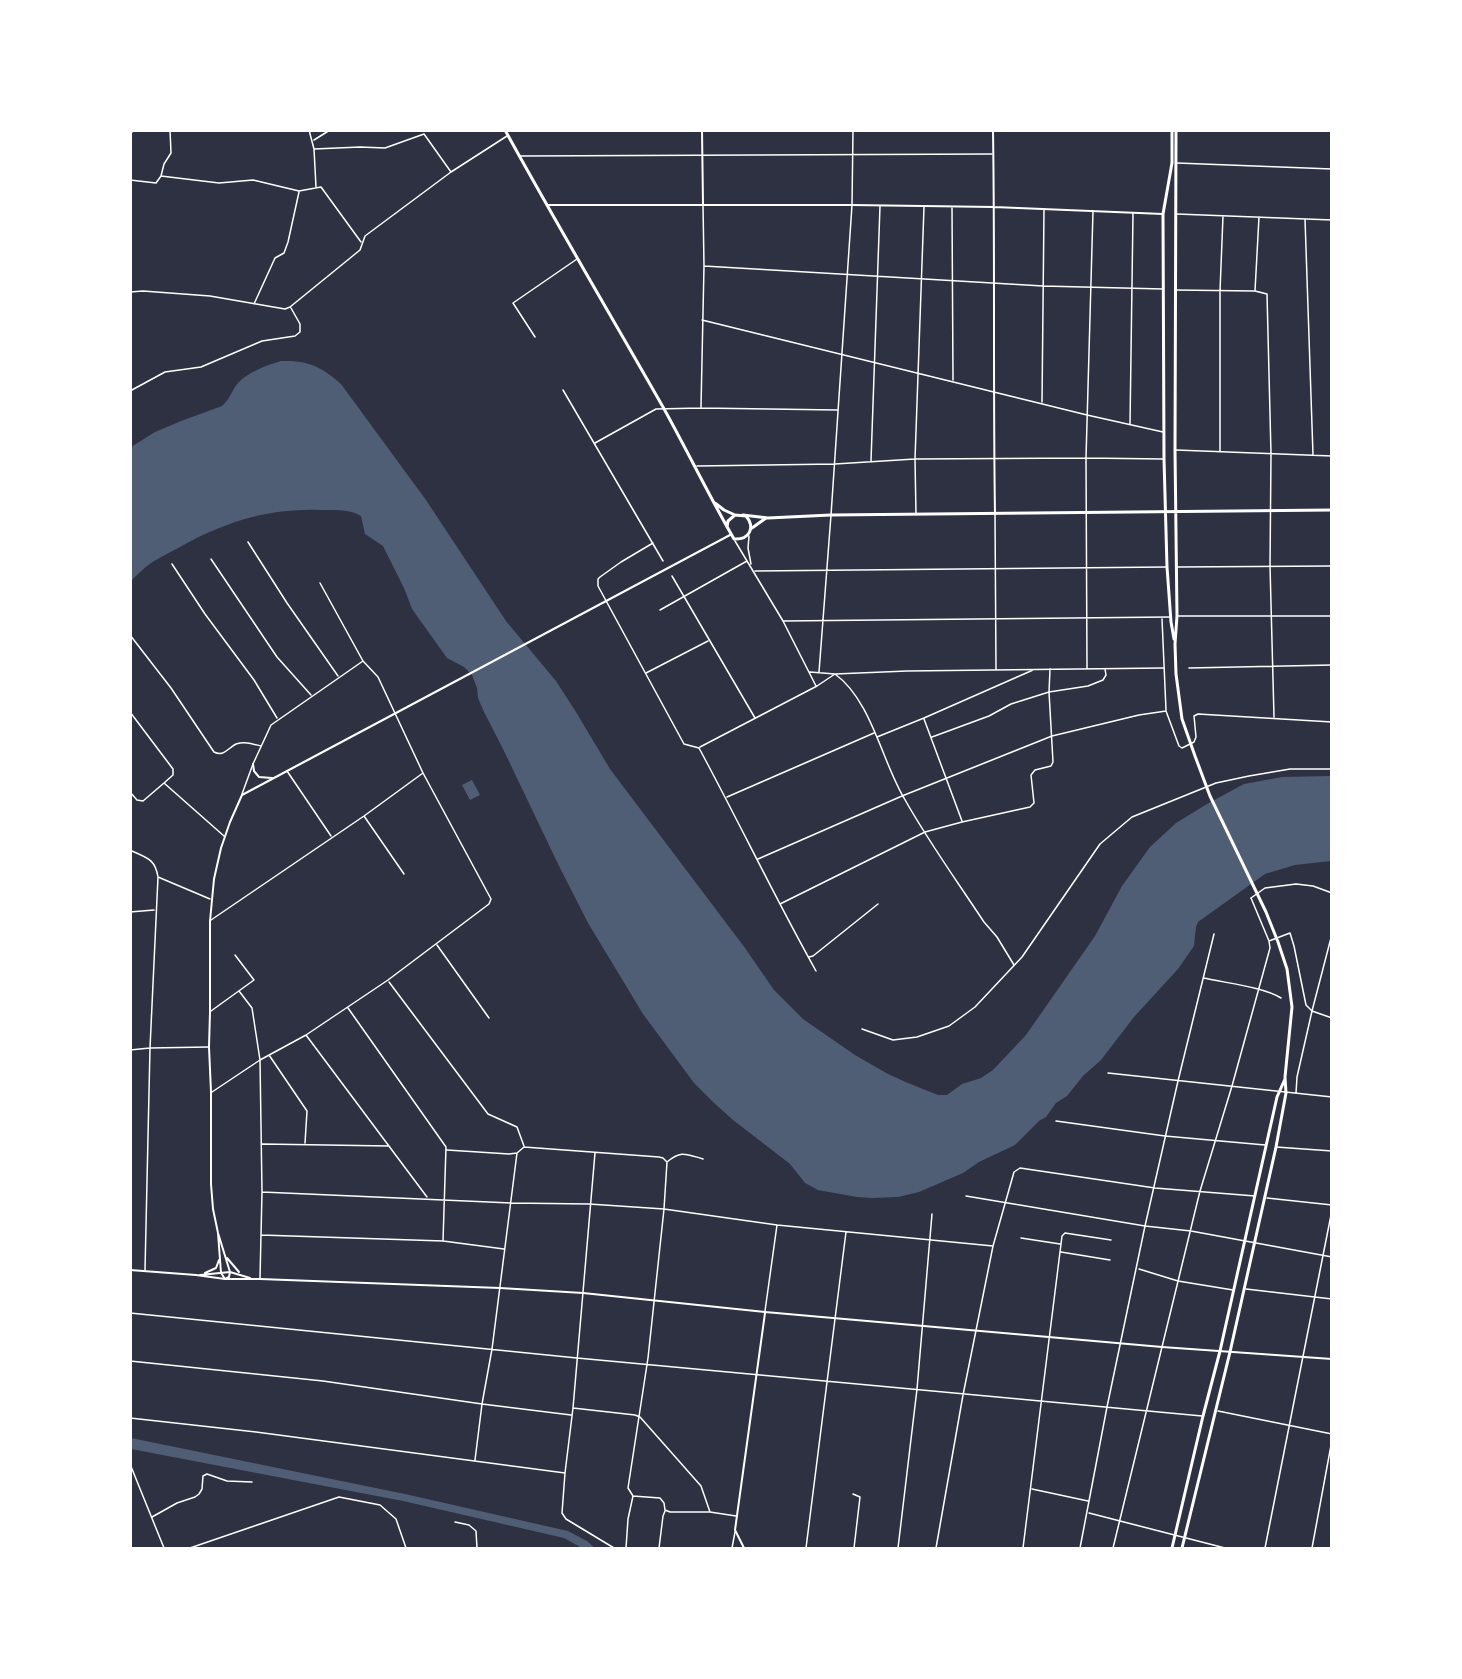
<!DOCTYPE html>
<style>
body{margin:0}
#map{position:relative;width:1462px;height:1679px;overflow:hidden;background:#2d3142;font-family:Spectral,serif}
canvas{display:block}
.frame{position:absolute;inset:0;border:132px solid #fff;pointer-events:none}
</style>
<div id="map">
<canvas width="1462" height="1679"></canvas>
<div class="frame"></div>
</div>
<script>
const ctx = document.querySelector('canvas').getContext('2d');
ctx.lineJoin = 'round';
function paint(path, color) { ctx.fillStyle = color; ctx.fill(path, 'evenodd'); }
function strokePath(path, color, width, dash) { ctx.strokeStyle = color; ctx.lineWidth = width; ctx.lineCap = dash ? 'butt' : 'round'; ctx.setLineDash(dash || []); ctx.stroke(path); }
const water = new Path2D(`
 M281,361C307,360 321,366 341,384L426,500L506,621L556,681L576,712L610,769L745,948L774,990L803,1019L855,1055L888,1074L908,1083L938,1095H947L962,1084L981,1078L993,1070L1026,1035L1095,936L1122,886L1150,847L1176,823L1207,804L1244,784L1282,777L1331,776V861L1295,865L1265,874L1198,922L1196,927L1194,946L1178,969L1134,1017L1101,1060L1083,1076L1067,1096L1056,1103L1046,1117L1039,1121L1015,1145L979,1162L963,1173L919,1192L898,1197L872,1198L857,1197L818,1190L805,1183L790,1164L733,1120L713,1102L694,1083L643,1014L588,923L559,866L503,749L483,710L478,698L477,688L472,675L464,667L447,658L412,609L404,588L383,546L365,534L361,516C350,509 334,510 321,510C268,508 225,522 180,547C171,552 160,557 151,563C144,568 137,575 131,581V447L155,432L181,421L222,406C230,399 232,390 238,383C248,372 267,365 281,361Z
 M472,780L480,795L470,800L462,785Z
 M131,1438L405,1494L568,1531L587,1541L595,1548H582L564,1538L403,1501L131,1449Z`);
const pedestrian = new Path2D(`
 M1251,898L1265,888L1296,884L1313,886L1332,893
 M862,1029L893,1040L917,1037L949,1026L975,1007L1022,957L1100,844L1132,817L1216,783L1249,776L1290,769H1332`);
const minor = new Path2D(`
 M309,130L314,149L316,187
 M130,133L135,130
 M314,140L330,130
 M314,149L360,147L385,148L424,134L451,172
 M520,156L992,154
 M1177,163L1332,169
 M161,176L219,183L253,180L299,191L321,187L361,242
 M130,180L156,183L161,176L164,164L171,153L170,130
 M952,208L953,380
 M1177,214L1332,220
 M1259,217L1255,291L1267,294L1271,454L1270,566L1274,717
 M1305,219L1313,455
 M704,266L1043,286L1163,289
 M1175,290L1254,291
 M130,292L143,291L210,296L285,309L290,307L360,250L365,236L451,172L507,136
 M254,304L275,258L284,253L288,242L299,192
 M702,320L1087,415L1163,432
 M535,337L513,303L577,259
 M563,390L663,561
 M130,391L165,372L201,367L262,341L295,336L300,332V324L291,308
 M1042,402L1044,209
 M701,407L704,266L703,205
 M1130,424L1133,213
 M595,443L656,409L701,408L837,410
 M1176,450L1332,456
 M1220,451V291L1223,216
 M871,461L880,206
 M697,466L835,464L915,459L1086,458L1163,459
 M916,514L915,459L924,207
 M995,515L996,669
 M749,536L748,548L751,564
 M735,541L783,621L816,686
 M248,542L287,603L338,676
 M653,543L621,562L600,577L598,579V586L684,744L699,748C739,822 775,898 816,971
 M211,559L277,657L311,695
 M172,564L205,614L254,680L277,718
 M1176,567L1332,566
 M755,571L1166,567
 M672,576L755,718
 M660,610L747,561
 M1177,616H1332
 M1162,619L1166,710
 M783,621L1169,617
 M130,635L171,688L214,752C224,757 228,748 236,744C245,741 253,744 261,746
 M1189,668L1332,665
 M1087,669L1086,458L1093,211
 M810,672L835,674L907,671L1163,668
 M819,672L831,515L852,205L853,130
 M646,673L708,641
 M130,712L173,769V775L164,783L224,836
 M924,719L962,821
 M877,737L924,718L1033,670
 M932,737L989,716L1011,704L1049,692L1088,686L1103,680L1106,675L1105,669
 M700,747L817,686L835,674C871,700 882,761 904,798C928,841 957,881 984,922L997,937L1014,965
 M287,771L331,836
 M130,792L137,800L143,801L164,783
 M242,794L253,764L271,725L363,661
 M727,797L874,733
 M364,816L404,874
 M130,850C146,858 155,858 158,877L210,899
 M758,859L902,796L1052,736L1139,715L1166,711L1179,746L1182,748L1194,742L1196,737L1194,716L1198,714L1332,722
 M780,904L925,832L962,822L1030,807L1034,803L1031,775L1035,770L1051,766L1053,762L1049,692L1050,669
 M130,912L154,910
 M211,920L364,816L423,773
 M1269,941L1290,933L1294,946L1306,1005L1312,1011L1332,1018
 M437,945L489,1018
 M809,957L813,956L878,904
 M1204,978C1225,983 1264,987 1281,998
 M389,982L488,1114L517,1127L524,1146
 M239,991L252,1008L260,1060L262,1192L260,1278
 M348,1008L446,1147L443,1241
 M211,1011L254,980L235,955
 M306,1035L427,1197
 M130,1050L150,1048L208,1047
 M269,1055L307,1111L305,1143
 M1108,1073L1332,1097
 M212,1092L260,1060L306,1035L388,980L489,904L491,899L423,773L378,677L363,661L320,583
 M1296,1093L1297,1077L1312,1011L1332,934
 M1056,1121L1165,1136L1265,1145
 M262,1144L389,1146
 M1276,1147L1332,1151
 M447,1150L509,1154L517,1153L524,1147L659,1157L663,1158L667,1162C681,1150 686,1154 703,1159
 M595,1153L573,1408L565,1473L562,1513L566,1519L614,1548
 M262,1192L511,1203L589,1204L664,1209L777,1225L993,1246
 M966,1196L1145,1226L1191,1231L1332,1257
 M1267,1198L1332,1205
 M261,1235L443,1241L504,1249
 M1021,1238L1060,1244
 M1061,1252L1110,1260
 M1139,1269L1178,1281L1233,1290
 M145,1270L150,1048L158,877
 M1246,1289L1332,1299
 M765,1311L777,1225
 M130,1313L577,1358L1202,1416
 M130,1361L323,1381L482,1404L571,1415
 M573,1408L635,1415L640,1417L701,1486L710,1512
 M1218,1411L1332,1434
 M130,1418L256,1432L565,1473
 M475,1460L482,1404L492,1349L517,1153
 M130,1464L164,1548
 M1032,1489L1088,1501
 M853,1494L860,1497L854,1548
 M633,1496L660,1498L664,1503L665,1510L670,1512H710L736,1516
 M1089,1513L1225,1548
 M152,1517L177,1503L195,1497L199,1494L202,1489L203,1476L207,1474L227,1481L252,1482
 M455,1522L469,1525L476,1531L477,1548
 M190,1548L339,1497L380,1505L396,1519L406,1548
 M626,1548L628,1519L633,1496L628,1488L648,1358L664,1209L667,1162
 M659,1548L663,1516L665,1511
 M732,1548L735,1532
 M806,1548L846,1232
 M898,1548L917,1389L932,1214
 M936,1548L963,1395L993,1246L1014,1172L1020,1168L1155,1188L1255,1196
 M1023,1548L1062,1236L1065,1233L1111,1240
 M1080,1548L1107,1407L1145,1226L1178,1081L1214,934
 M1113,1548L1200,1191L1232,1086L1270,948L1269,941L1251,898
 M1265,1548L1332,1210
 M1312,1548L1332,1440`);
const tertiary = new Path2D(`
 M702,130L703,204
 M993,130C995,258 993,386 995,514
 M548,205H852L994,207L1163,214
 M744,1548L735,1530L765,1313`);
const secondary = new Path2D(`
 M253,764L254,771L259,777L272,778
 M218,1233L221,1273L225,1279L229,1277L230,1272L218,1233L213,1209L211,1184V1092L209,1047L210,1012V921L214,879L221,848L230,822L242,795L730,535
 M227,1258L239,1272
 M130,1270L196,1275L225,1279H260L500,1288L583,1293L765,1312L1162,1347L1332,1359
 M205,1273L216,1268L219,1260
 M200,1275L230,1272L250,1278`);
const primary = new Path2D(`
 M505,130C556,223 610,314 663,407C687,450 709,496 734,539C749,540 756,528 746,516L735,515L728,521L727,527
 M1172,130V163L1163,214L1164,459L1167,567L1171,622L1174,639
 M1176,130L1175,450L1177,616L1175,644L1176,674L1182,719L1195,756L1210,796L1266,912L1278,942L1287,969L1292,1007L1285,1077L1286,1093L1276,1147L1230,1352L1182,1548
 M715,503L724,510L735,515
 M743,515L768,518L831,515L1332,510
 M752,528L766,518
 M1172,1548L1203,1416L1220,1351L1277,1097L1285,1079`);
paint(water, '#4f5d75');
strokePath(pedestrian, '#fff', 1.5);
strokePath(minor, '#fff', 1.5);
strokePath(tertiary, '#fff', 2);
strokePath(secondary, '#fff', 2);
strokePath(primary, '#fff', 3);
</script>
